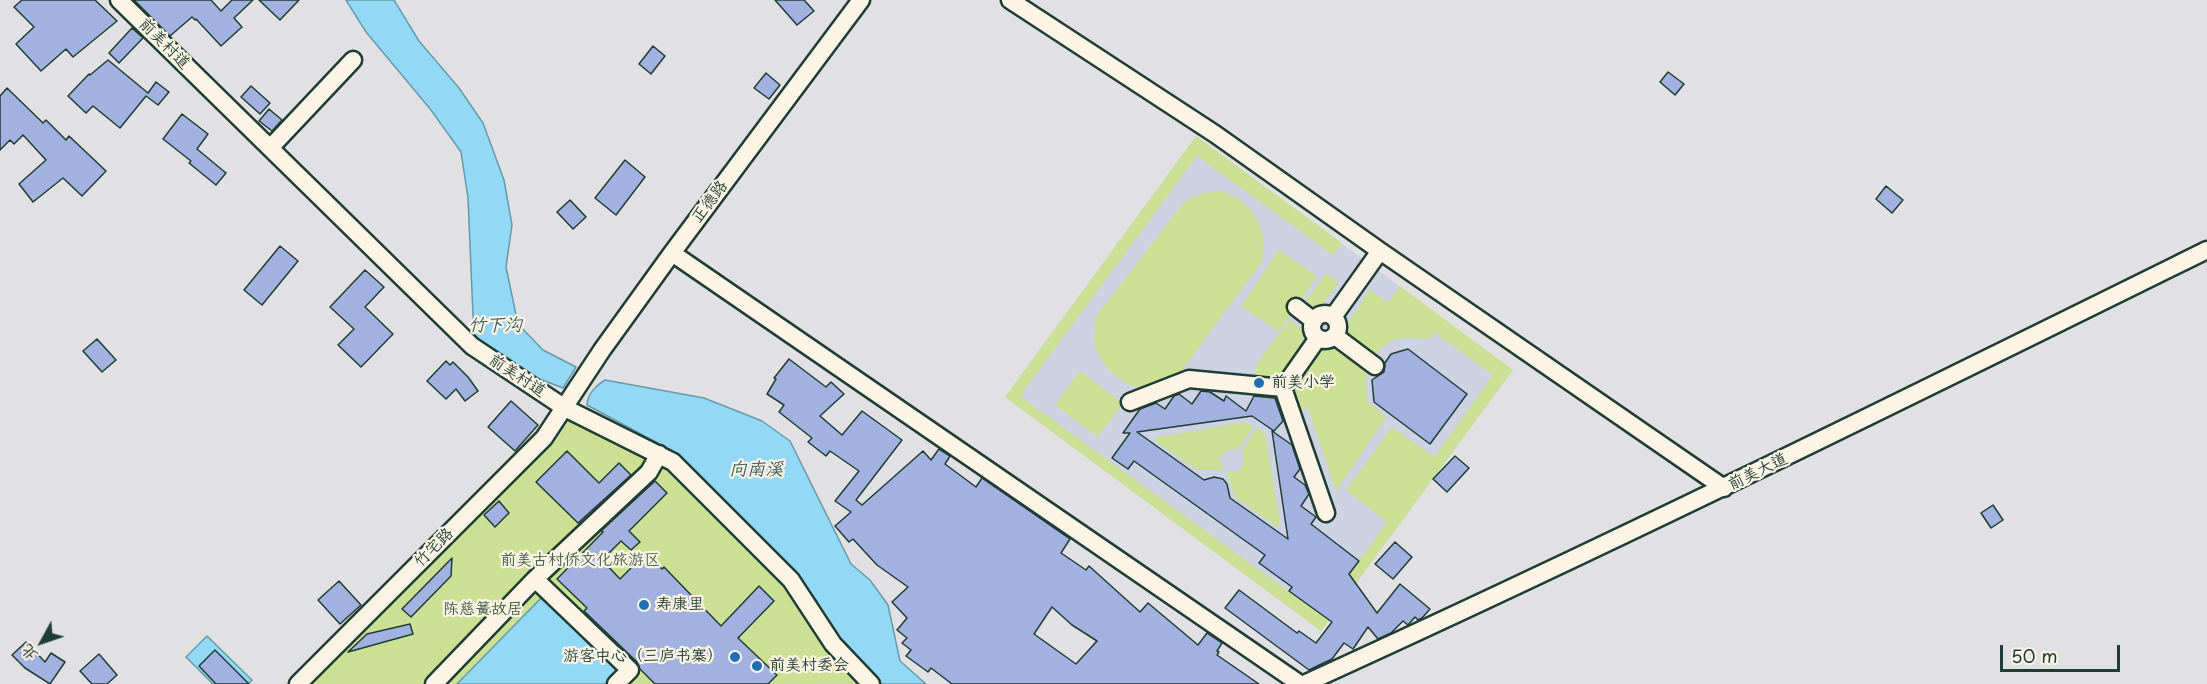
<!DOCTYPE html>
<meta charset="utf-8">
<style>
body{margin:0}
#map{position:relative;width:2207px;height:684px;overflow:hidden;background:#e1e1e4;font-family:"Playpen Sans","LXGW WenKai TC",sans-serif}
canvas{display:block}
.north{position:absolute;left:12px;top:612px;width:60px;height:60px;-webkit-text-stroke:4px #fcf5e5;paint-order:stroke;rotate:230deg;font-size:16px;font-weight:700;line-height:24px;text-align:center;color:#1f3d34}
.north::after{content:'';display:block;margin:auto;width:21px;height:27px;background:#1f3d34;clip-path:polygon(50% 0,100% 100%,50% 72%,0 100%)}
.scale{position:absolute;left:2000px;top:645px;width:120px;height:27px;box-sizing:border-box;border:3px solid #1f3d34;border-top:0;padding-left:8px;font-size:18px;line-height:21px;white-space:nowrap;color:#1f3d34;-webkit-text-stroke:4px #fcf5e5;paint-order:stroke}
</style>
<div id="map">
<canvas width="2207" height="684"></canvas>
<div class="north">北</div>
<div class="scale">50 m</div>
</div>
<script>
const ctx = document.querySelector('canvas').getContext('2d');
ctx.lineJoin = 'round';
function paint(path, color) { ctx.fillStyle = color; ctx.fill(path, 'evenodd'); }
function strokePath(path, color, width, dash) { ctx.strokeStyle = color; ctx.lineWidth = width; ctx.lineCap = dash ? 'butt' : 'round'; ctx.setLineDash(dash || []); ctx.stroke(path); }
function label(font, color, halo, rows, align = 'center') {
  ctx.font = font + ' "Playpen Sans","LXGW WenKai TC",sans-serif'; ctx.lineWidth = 4.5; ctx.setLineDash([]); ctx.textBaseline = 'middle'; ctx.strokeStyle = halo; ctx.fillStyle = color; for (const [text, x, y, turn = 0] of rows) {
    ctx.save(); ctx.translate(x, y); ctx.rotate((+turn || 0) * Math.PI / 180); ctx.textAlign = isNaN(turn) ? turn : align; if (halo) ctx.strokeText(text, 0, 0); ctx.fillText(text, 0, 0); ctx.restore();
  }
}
const built = new Path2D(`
 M1196,136L1513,370L1321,631L1005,397Z`);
const green = new Path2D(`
 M1196,136L1342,243L1333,255L1197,156L1020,396L1320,614L1387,522L1346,490L1392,427L1434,457L1493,375L1434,332L1429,339C1401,338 1392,334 1374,357L1342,332L1370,289L1386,302L1390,300L1400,286L1513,370L1321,631L1005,397Z
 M1219,191C1252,198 1271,231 1261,263L1180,373C1172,379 1165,386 1155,388C1131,393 1103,370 1096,348C1093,337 1095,326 1097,315L1181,206C1192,195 1203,192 1219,191Z
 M1279,250L1317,276L1279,332L1241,306Z
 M1327,273L1339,283L1316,312L1304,302Z
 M1290,320L1302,330L1306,336L1278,380L1255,377L1257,363Z
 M1337,344L1365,366L1367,401L1386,417L1336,491L1308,408L1300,410L1292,388L1321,347Z
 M1080,371L1123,403L1098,437L1055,405Z
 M552,414L600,431L675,471L784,584L842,667L859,684H285Z
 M1246,422L1254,427L1238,449C1228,449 1221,451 1220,462L1224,467L1221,470H1197L1155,441L1158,437Z
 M1257,428L1265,434L1280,522L1277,527L1235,497L1227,474L1229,470L1236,472C1245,467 1245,460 1242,451Z`);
const water = new Path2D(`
 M346,0H394L419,41L459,88L483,123L504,180L512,225L506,267L518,324L543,350L576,367L563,388L537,378L474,339L468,198L461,152L431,110L366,32Z
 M605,380L704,398L762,421L790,441L851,564L870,580L888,605L900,661L926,684H879L831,634L817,601L792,570L678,454L587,405C587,395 596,385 605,380Z
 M545,594L621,668L605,684H457Z
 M207,636L252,680L248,684H213L186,657Z`);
const building = new Path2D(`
 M22,0H95L117,21L73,57L66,49L41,71L16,44L34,27L14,7Z
 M134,0H211L221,11L232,0H253L234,18L242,27L221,46L196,19L195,20L192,17L170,36Z
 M259,0H299L280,20Z
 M775,0H804L814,11L797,25Z
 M132,28L143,38L119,63L109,53Z
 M653,46L665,56L651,74L639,64Z
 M108,60L148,93L156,82L169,92L158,105L146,96L120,128L93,106L86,113L68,96L89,74L90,75Z
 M1668,72L1684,84L1675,95L1660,82Z
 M766,73L780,85L769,99L754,88Z
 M251,86L270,103L260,114L241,97Z
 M7,88L43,123L46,120L66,140L69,136L106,171L82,196L63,178L33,202L19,184L46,160L23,135L14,144L10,140L0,150V96Z
 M269,109L282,120L272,131L259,121Z
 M182,114L208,134L197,149L226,173L216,185L189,163L191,161L163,139Z
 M625,160L645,177L616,215L595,198Z
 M1886,186L1903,200L1892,213L1876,199Z
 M570,200L586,217L573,229L557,212Z
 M280,246L298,261L262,305L244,290Z
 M365,270L384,287L365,307L393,334L361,367L338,345L354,329L330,307Z
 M97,339L116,360L102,372L83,351Z
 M1408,349L1467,394L1430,444L1374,402L1372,380L1384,372L1385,363L1391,354Z
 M789,359L826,387L831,382L844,394L820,416L842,435L862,411L902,440L856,500L862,505L923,451L931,460L939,449L950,456L945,464L976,487L982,478L1070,539L1061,553L1086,570L1089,566L1140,612L1148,603L1198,645L1207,633L1222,643L1217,651L1219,652L1217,655L1259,684H952L931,668L928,672L906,656L911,650L902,643L907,638L897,630L907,618L892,602L908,587L877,565L853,539L849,542L835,526L851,512L835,501L859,471L830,451L826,456L808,442L812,438L779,412L784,405L767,394L776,379L774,378ZM1052,607L1072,625L1097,641L1076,664L1034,634Z
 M446,361L450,365L453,362L468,377L478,391L465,401L456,389L446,399L427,381Z
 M1201,391L1210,392L1224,401L1226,396L1246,411L1254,396L1275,398L1283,421L1274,431L1252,416L1137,432L1204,480L1214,477L1223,479L1227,484L1230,498L1288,539L1272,431L1292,445L1300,469L1294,477L1305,485L1309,494L1301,506L1316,517L1311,524L1359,561L1349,574L1377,613L1400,584L1430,609L1422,618L1418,620L1415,617L1408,625L1403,621L1391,633L1378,639L1368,627L1353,649L1344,643L1332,659L1309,670L1225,608L1239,590L1297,633L1299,631L1316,643L1332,622L1289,591L1292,587L1259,563L1265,555L1134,461L1128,469L1112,458L1130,433H1123L1140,409L1156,403L1165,409L1174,396L1179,394L1192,404Z
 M511,401L538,425L515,451L488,427Z
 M567,451L599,483L619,463L631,475L578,523L536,482Z
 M1455,456L1469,468L1447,492L1433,479Z
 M655,481L667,493L629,531L640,542L631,550L621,541L602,560L620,579L646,553L662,569L664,567L721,626L759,586L774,601L738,638L777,675L768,684H655L640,669L637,662L584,611L587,608L557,579L603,532L601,531Z
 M499,501L509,513L495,527L484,515Z
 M1993,505L2003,520L1991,528L1981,513Z
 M1395,542L1412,557L1393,579L1375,564Z
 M452,558L451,576L411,617L402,609Z
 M339,581L361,605L340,624L318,600Z
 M410,624L413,634L348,652L367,634Z
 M26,642L45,662L51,653L65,662L50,684L25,668L12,655Z
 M215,650L249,684H216L199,666Z
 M99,654L117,675L107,684H92L80,671Z`);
const minor = new Path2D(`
 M119,0L472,346L565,408L673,462L791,580L833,644L871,684
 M1010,0L1215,134L1380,251L1724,488
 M270,148L353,60
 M672,253L1300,684
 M1296,307L1314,321
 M1312 327a13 13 0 1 1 26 0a13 13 0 1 1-26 0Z
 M1333,317L1380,251
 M1335,336L1375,366
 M1283,388L1326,513
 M1283,388L1318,338
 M1130,402L1189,379L1283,388
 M535,579L630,670L616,684
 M298,684L544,438L602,350L672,253L861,0
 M434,684L535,579L649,472L659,454
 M1304,684C1608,546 1907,398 2207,250`);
const markers = [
 [1259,383,6,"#1f6fb2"],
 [644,605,6,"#1f6fb2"],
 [735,657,6,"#1f6fb2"],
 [757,666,6,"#1f6fb2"]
];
const streetNames = [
 ["前美村道",164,44,45],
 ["正德路",710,202,-53],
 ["前美村道",517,376,33],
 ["前美大道",1758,472,-26],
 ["竹宅路",434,548,-45]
];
const poiNames = [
 ["前美小学",1271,383],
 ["寿康里",656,605],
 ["游客中心（三庐书寨）",723,657,"right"],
 ["前美村委会",769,666]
];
const parkNames = [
 ["前美古村侨文化旅游区",580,561],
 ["陈慈簧故居",483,610]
];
const waterNames = [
 ["竹下沟",495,326],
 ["向南溪",756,470]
];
paint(built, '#ced3e3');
paint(green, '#cce095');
paint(water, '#93d8f5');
strokePath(water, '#659aa8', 1.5);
paint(building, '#a1b1e0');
strokePath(building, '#1f3d34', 1.5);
strokePath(minor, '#1f3d34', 21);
strokePath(minor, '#fcf5e5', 16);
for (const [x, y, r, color] of markers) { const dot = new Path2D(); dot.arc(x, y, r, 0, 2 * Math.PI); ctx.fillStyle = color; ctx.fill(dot); strokePath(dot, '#fcf5e5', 2); }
label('16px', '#1f3d34', '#fcf5e5', streetNames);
label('16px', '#1f3d34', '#fcf5e5', poiNames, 'left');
label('16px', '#425e47', '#fcf5e5', parkNames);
label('italic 18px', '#365c5b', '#fcf5e5', waterNames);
</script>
